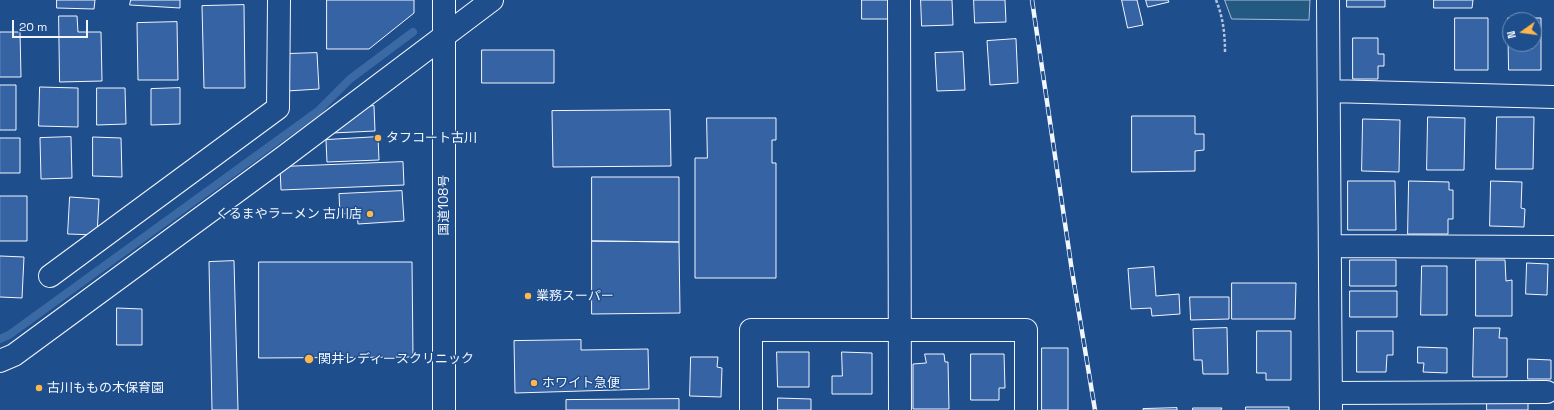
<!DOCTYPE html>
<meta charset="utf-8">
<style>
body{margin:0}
#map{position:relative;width:1554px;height:410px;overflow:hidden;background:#1f4e8c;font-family:"Space Grotesk",sans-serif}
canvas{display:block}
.north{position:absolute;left:1502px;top:12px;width:40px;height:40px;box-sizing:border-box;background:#1f4e8c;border:1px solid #7391ba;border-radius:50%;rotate:256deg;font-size:11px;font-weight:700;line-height:16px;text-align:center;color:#f2f6ff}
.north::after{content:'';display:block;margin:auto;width:14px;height:18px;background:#ffb74d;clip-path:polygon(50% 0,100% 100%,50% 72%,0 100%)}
.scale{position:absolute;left:12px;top:20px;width:76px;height:18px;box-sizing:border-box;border:2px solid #f2f6ff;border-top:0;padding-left:5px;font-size:12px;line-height:14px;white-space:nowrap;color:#f2f6ff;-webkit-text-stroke:3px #1f4e8c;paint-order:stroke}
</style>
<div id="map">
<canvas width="1554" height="410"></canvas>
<div class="north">N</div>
<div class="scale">20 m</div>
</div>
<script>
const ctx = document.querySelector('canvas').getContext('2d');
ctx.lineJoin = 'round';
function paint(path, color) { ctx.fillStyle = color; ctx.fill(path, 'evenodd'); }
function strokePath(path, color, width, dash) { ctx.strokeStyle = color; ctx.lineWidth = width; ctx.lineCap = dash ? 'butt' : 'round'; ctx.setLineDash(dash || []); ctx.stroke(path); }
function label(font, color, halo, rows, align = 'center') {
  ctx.font = font + ' "Space Grotesk","Noto Sans JP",sans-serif'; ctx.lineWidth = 3; ctx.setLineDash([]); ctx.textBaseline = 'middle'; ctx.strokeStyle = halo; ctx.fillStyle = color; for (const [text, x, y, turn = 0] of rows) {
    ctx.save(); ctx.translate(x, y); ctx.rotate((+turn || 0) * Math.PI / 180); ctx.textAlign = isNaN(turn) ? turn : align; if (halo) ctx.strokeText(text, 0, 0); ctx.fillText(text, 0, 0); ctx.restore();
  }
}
const green = new Path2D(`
 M1225,0H1310L1309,20L1232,19Z`);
const stream = new Path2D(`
 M0,339L9,335L318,111L350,79L413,32`);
const building = new Path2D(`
 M57,0H95L94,9L57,8Z
 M131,0H180V8L130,5Z
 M327,0H414V13L369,49H327Z
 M862,0H890V19H862Z
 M921,0H952L953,25L922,26Z
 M974,0H1005L1006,22L975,23Z
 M1122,0H1137L1143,25L1128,28Z
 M1146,0H1168L1169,2L1148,7Z
 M1347,0H1385V7H1347Z
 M1434,0H1473L1472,8H1434Z
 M244,5L245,88H204L202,6Z
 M59,16H77L78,32H101L102,81L60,82Z
 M1455,18H1488V70H1455Z
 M1508,18H1541V70H1509ZM1510,20H1534V44H1510Z
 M177,22L178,80H138L137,23Z
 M0,32H20L21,77H0Z
 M1353,38H1378V54H1384V66H1378V79H1353Z
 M1016,39L1018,83L990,85L987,41Z
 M482,50H554V83H482Z
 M963,52L965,90L937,91L935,53Z
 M317,53L319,89L287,91L286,54Z
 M0,85H16V130H0Z
 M40,87L78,88V127L39,126Z
 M97,88H125L126,124L97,125Z
 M180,88V124L151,125V89Z
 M374,106L375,131L332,133L358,107Z
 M670,110L671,166L553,167L552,111Z
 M1132,116H1195V134H1204V150L1195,151V171L1132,172Z
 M1428,117L1465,118L1464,170H1427Z
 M1497,117H1534L1533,169H1496Z
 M707,118H776V140H772V163H776V278H695V158H707Z
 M1363,119L1400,120L1399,172L1362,171Z
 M71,137L72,178L41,179L40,138Z
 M93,137L121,138L122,177L93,176Z
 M378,137L379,160L327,162L326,140Z
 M0,138H20V173H0Z
 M403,162L404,185L281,190L280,167Z
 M592,177H679V242L592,241Z
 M1348,181H1395L1396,230H1348Z
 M1409,181L1449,182V190H1453V219H1448V234H1408Z
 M1491,181L1522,182L1521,208L1525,209L1524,227L1490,226Z
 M402,191L404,221L358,224L357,213L340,214L339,194Z
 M0,196H27V241H0Z
 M70,197L99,199L97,235L68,234Z
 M592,241L679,242L680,313L592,314Z
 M0,256L24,257L22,298L0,297Z
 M1350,260H1396V286H1350Z
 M1476,260H1505L1506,281L1512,280V316H1476Z
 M234,261L238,410H212L209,262Z
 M259,262H412L413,357L259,358Z
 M1527,263L1548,264L1547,295L1526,294Z
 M1422,266H1447V315H1421Z
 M1154,267L1156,296L1179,294L1180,314L1152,316L1151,308L1131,309L1128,269Z
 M1232,283H1296L1295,319H1232Z
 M1350,291H1397V317H1350Z
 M1190,297H1229V319L1191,320Z
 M117,308L142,309V345H117Z
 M1227,328L1228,374H1203L1202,360H1194L1193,329Z
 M1474,328H1500L1499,338H1507V377H1473Z
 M1257,331H1291V380H1266V373H1257Z
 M1357,331H1393V355H1387L1386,372H1357Z
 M581,340V350L648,349L649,389L515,393L514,341Z
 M1418,347L1447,348V373L1423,372L1424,363H1418Z
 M1042,348H1068V410H1042Z
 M777,352H809V387H778Z
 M842,352L872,353V394H832V376H842Z
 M925,354H944L945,362H948L949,409H913V364L926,363Z
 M971,354H1004L1005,388H999V400H971Z
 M691,357H718L717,367L722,368L721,397L690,396Z
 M1528,359L1551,360V379H1528Z
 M778,398L811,399V410H778Z
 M679,399V410H566V400Z
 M1487,401H1528V410H1487Z
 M1246,407H1289V410H1246Z
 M1177,408V410H1143V409Z
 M1193,408H1222L1221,410H1193Z`);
const path = new Path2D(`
 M1216,0C1223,17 1225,34 1225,52`);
const minor = new Path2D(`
 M899,0L900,410
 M1328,0L1331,410
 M1329,91L1554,97
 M1330,246L1554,247
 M50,276L278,108L279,0
 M0,361L14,355L285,156L492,0
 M1331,393L1547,392
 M751,410V330H1026V410`);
const trunk = new Path2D(`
 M444,410V0`);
const rail = new Path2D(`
 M1032,0L1072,271L1095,410`);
const markers = [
 [378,138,4,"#ffb74d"],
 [370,214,4,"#ffb74d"],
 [528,296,4,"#ffb74d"],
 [309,359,5,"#ffb74d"],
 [534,383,4,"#ffb74d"],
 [39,388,4,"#ffb74d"]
];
const poiNames = [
 ["タフコート古川",386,138],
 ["くるまやラーメン 古川店",362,214,"right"],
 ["業務スーパー",536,296],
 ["関井レディースクリニック",318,359],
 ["ホワイト急便",542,383],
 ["古川ももの木保育園",47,388]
];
const streetNames = [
 ["国道108号",444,205,-90]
];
paint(green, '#245a82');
strokePath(green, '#a8bbd7', 1);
strokePath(stream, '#3b69a3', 8);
paint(building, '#3563a3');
strokePath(building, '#f2f6ff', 1);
strokePath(minor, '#f2f6ff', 24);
strokePath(trunk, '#f2f6ff', 24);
strokePath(path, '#b3c4dc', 2.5, [3, 2]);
strokePath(minor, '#1f4e8c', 22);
strokePath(trunk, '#1f4e8c', 22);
strokePath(rail, '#f2f6ff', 4.5);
strokePath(rail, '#1f4e8c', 3, [9]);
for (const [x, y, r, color] of markers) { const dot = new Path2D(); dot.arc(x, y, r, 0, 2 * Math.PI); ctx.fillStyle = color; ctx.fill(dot); strokePath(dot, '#1f4e8c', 1.5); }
label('13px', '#f2f6ff', '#1f4e8c', poiNames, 'left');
label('13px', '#f2f6ff', '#1f4e8c', streetNames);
</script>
